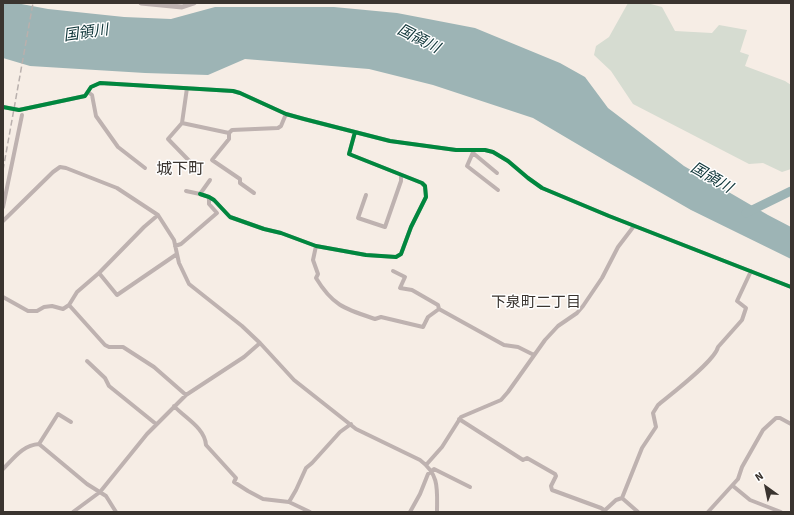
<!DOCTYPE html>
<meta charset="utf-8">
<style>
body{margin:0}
#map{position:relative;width:794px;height:515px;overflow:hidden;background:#f6ede5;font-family:"Source Sans 3",sans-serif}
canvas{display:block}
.frame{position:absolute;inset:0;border:4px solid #3a342f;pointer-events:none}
.north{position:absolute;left:746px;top:467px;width:40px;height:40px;-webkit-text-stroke:3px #fff;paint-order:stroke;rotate:327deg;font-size:11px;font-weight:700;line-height:16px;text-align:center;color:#3a342f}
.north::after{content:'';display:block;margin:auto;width:14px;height:18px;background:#3a342f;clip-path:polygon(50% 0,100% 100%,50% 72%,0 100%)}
</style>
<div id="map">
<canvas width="794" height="515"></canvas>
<div class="frame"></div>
<div class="north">N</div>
</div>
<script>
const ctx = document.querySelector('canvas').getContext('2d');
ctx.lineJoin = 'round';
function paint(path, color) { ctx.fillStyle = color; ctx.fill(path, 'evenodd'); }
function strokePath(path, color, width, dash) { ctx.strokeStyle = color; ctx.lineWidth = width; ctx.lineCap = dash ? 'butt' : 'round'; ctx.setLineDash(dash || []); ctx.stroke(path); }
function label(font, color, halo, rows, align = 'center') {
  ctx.font = font + ' "Source Sans 3","Noto Sans JP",sans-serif'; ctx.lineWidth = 3; ctx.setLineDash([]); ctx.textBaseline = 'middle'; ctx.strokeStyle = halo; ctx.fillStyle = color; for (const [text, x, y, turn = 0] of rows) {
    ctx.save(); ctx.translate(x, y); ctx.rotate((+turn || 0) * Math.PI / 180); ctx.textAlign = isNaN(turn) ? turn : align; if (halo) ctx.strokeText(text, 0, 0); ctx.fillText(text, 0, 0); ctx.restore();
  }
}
const green = new Path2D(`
 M628,3H647L662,7L675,31L712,33L719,25L747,30L740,52L749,55L745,66L785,81L791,85V169L782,172L763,163L749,164L633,104L611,71L594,55L596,46L609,37Z`);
const water = new Path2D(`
 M3,3H16L48,9L124,17L171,19L215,7H334L397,13L475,28L560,63L585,77L608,108L684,166L768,215L791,227V259L691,210L611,164L533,118L433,85L369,69L245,59L208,75L145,73L30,66L3,58Z`);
const river = new Path2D(`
 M746,213L791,191`);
const minor = new Path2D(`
 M187,88L182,123L168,139L201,173
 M88,92L92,95L96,116L118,147L145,168
 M3,107L19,110L85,96L91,87L100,83L233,91L240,93L286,114L304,119L390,141L456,150H485L493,152L508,161L528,178L542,188L609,216L791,287
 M182,123L229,133V139L212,160L240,179V183L254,193
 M229,133L232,130L278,128L281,126L286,114
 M474,150L467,166L498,190
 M473,153L497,173
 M186,191L200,194L210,180
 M200,194L209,197L214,200L230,217L264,229L281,233L316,246L366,255L396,257L401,254L411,227L426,197L425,186L422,183L349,154L355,132
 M366,195L358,218L385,227L401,181V176
 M3,207L22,115
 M3,221L53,172L60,167L66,168L117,188L158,215L174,240L177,254L117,295L99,273
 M175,246L181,244L217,213L209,204V197
 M316,246L313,260L318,274L316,278C333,306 345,309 375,319L381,317L423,327L428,317L439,309L504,345L518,347L534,355
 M177,254L179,263L189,284L242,326L260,343L294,380L356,429L420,460C440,475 437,490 437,512
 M393,271L405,277L400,288L412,290L438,305L439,309
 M3,297L28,311H37L44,307L52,306L63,309L69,305L77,292L99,273L144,227L158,215
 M69,305L105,345L109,347H123L154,367L186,395
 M87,361L105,378L109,386L156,424
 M174,406C185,418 205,428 206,445L236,478L234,482L248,491L263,499L289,502L310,512
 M459,419L523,460L527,458L555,474L556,476L551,486L552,490L601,508L604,510
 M71,422L58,414L39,444L87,484L106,496L116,512
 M426,465L442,447L461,417L501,400L508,392L545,340L558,326L577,313L583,306L602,278L618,247L634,226
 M3,469C14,458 23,445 39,444
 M733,486L750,500L781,512
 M622,498L638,512
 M289,502L296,490L306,468L312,463L340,432L351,424
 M73,512L100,492L147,434L186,395L244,357L260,343
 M410,512L420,494L428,474L434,469L470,487
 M603,512L616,500L622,498L642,448L656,427L653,413L658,405C670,395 715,361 718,347L742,320L746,308L737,301L751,271
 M708,512L738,479L742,467L763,430L776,418H780L791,424`);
const tertiary = new Path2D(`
 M141,3L182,7L194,3`);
const rail = new Path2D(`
 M3,170L33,3`);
const cycleway = new Path2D(`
 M3,107L19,110L85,96L91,87L100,83L233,91L240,93L286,114L304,119L390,141L456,150H485L493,152L508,161L528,178L542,188L609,216L791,287
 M200,194L209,197L214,200L230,217L264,229L281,233L316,246L366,255L396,257L401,254L411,227L426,197L425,186L422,183L349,154L355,132`);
const waterNames = [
 ["国領川",86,34,-8],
 ["国領川",418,40,27],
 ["国領川",711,179,30]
];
const neighbourhoodNames = [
 ["下泉町二丁目",536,304]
];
const quarterNames = [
 ["城下町",180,170]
];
paint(green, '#d6dcd1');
paint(water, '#9db4b5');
strokePath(river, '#9db4b5', 9);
strokePath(minor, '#beb2b0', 4);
strokePath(tertiary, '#beb2b0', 5);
strokePath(rail, '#b9b0ad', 1.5, [6, 3]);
strokePath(cycleway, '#00873e', 4);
label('italic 15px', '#0d3437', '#fff', waterNames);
label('15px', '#3a342f', '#fff', neighbourhoodNames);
label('16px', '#3a342f', '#fff', quarterNames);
</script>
